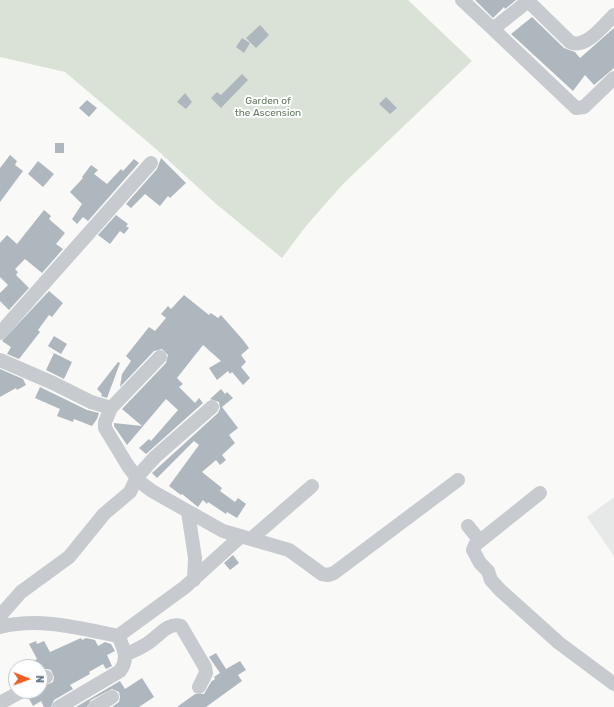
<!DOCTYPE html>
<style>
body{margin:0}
#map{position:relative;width:614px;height:707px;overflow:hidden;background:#f9f9f7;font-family:Rubik,sans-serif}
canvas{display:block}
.north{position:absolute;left:8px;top:659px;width:40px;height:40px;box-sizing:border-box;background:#fff;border:1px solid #c2c9d0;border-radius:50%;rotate:91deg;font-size:11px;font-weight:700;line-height:16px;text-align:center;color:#66788a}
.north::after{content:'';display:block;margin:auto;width:14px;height:18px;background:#ee5e22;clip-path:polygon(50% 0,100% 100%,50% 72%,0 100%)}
</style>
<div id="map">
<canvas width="614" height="707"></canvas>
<div class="north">N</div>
</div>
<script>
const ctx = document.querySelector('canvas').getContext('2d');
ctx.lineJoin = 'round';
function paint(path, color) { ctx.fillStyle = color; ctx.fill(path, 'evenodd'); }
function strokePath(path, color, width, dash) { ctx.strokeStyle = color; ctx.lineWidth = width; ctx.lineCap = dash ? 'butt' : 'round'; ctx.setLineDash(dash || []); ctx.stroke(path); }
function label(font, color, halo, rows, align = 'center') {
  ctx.font = font + ' Rubik,sans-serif'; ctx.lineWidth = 4; ctx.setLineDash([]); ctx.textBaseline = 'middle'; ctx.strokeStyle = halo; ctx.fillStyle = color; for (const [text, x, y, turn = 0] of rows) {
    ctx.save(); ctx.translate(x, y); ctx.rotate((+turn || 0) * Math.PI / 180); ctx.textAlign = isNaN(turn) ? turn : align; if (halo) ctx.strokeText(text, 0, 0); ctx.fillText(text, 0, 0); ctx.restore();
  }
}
const built = new Path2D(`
 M614,497V556L587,517Z`);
const green = new Path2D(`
 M0,0H408L472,61L343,184L306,226L282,258L215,203L156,149L65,72L0,57Z`);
const building = new Path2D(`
 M475,0H516L505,9L504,7L493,18Z
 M532,17L564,48L575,52L580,58L614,28V68L594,85L585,75L573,91L511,34Z
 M260,25L269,35L256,48L246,38Z
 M242,38L250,43L244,53L236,47Z
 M242,74L248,80L221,108L211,98L217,92L221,95Z
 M185,93L192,102L186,109L177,102Z
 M386,97L397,108L390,114L379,104Z
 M87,100L97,108L89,117L79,108Z
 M55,143H64V153H55Z
 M10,155L17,161L15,165L23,171L0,202V168Z
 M161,158L186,183L170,198L168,196L160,206L145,194L131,208L126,204L157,169Z
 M134,159L139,163L88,221L83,217L77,224L72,219L82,204L70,192L83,178L82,177L91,165L98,170L94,174L107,184L121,169L123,171Z
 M38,161L54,174L43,187L28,174Z
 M44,210L51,216L49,219L65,233L56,244L63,249L42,273L25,259L15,269L18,272L16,275L29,288L9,310L0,301V293L8,285L0,277V243L7,235L17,244Z
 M116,215L128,224L126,226L129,228L124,234L120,231L110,244L98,235Z
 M49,291L63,303L52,317L49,315L38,330L40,332L19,359L7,354L11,347L2,341Z
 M184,295L209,315L211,313L218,318L221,315L243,340L249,348L241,355L246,362L241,367L250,378L243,385L232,372L230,374L228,371L217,380L209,368L221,361L203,345L177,378L183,384L179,387L195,403L199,398L203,403L146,454L139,448L149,439L151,441L178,410L166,399L127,445L114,426V423L142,426L122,409L166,363L168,355L162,349L154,351L120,387L122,374L131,361L126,356L149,327L155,331L166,318L161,314L168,306L171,309Z
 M54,336L67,344L61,354L48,346Z
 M54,353L72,362L64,379L46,370Z
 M118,362L120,363L107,398L101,396L102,394L97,389Z
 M0,369L23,379L26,385L17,390L16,388L0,397Z
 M40,387L87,410L99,413L97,419L92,426L74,419L73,422L57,416L60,409L35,398Z
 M221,389L225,394L227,392L233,398L222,407L238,428L229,435L235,443L222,455L226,460L220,465L216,460L202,472L222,488L220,491L235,502L238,498L246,504L237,518L227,512L226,514L208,502L207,504L203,500L198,507L182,494L181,495L169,486L199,445L194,441L157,478L152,473L218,413L220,409L219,402L210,399Z
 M233,555L239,563L230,570L224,563Z
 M81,638L82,640L86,638L95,640L98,646L105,642L111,644L115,651L107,655L112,666L106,669L103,664L89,672L90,674L70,685L73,689L54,700L51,707H44L41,701L33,706L28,697L30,691H40V688L53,682L54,677L51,670L47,669L40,670V667H23L37,659L29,644L36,641L37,644L44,641L50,652Z
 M216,653L226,669L240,661L246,670L238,675L242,681L206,707H177L195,694H204L211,682L215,679L214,677L220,673L209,657Z
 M142,678L154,697L139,707H112L119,702L120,697L119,692L112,689L91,700L87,707H76L120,681L125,689Z`);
const minor = new Path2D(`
 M462,0L493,29
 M614,15C604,25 585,50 570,42L528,1L493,29L576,108L584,107L614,78
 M0,333L151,163
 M0,360L53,383L91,402L111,408L160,357
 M111,408L105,422V428L128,466L140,482L152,491L223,531L289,550L322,574L328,575L334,573L458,480
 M540,493L475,545L473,550L480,563L488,571L491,580L500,590L559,643L614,684
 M188,512L195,558L194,580
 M468,526L480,541
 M252,538L312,486
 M0,616L21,592L69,557L104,514L130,492L137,477L155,457L212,407
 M0,627C40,617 79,628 118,636L185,587L240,537
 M125,655C133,651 141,648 148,643C159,636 167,622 181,626L205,667L206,673L199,687
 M40,680L46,677
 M0,703L22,691
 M59,707L120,671C129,659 124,648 118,636
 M95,707L112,697`);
const parkNames = [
 ["Garden of",268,101],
 ["the Ascension",268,113]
];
paint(built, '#e7e8e8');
paint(green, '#dae2d8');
paint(building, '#afb7be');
strokePath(minor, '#c7cbcf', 14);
label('10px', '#657a62', '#fff', parkNames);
</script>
